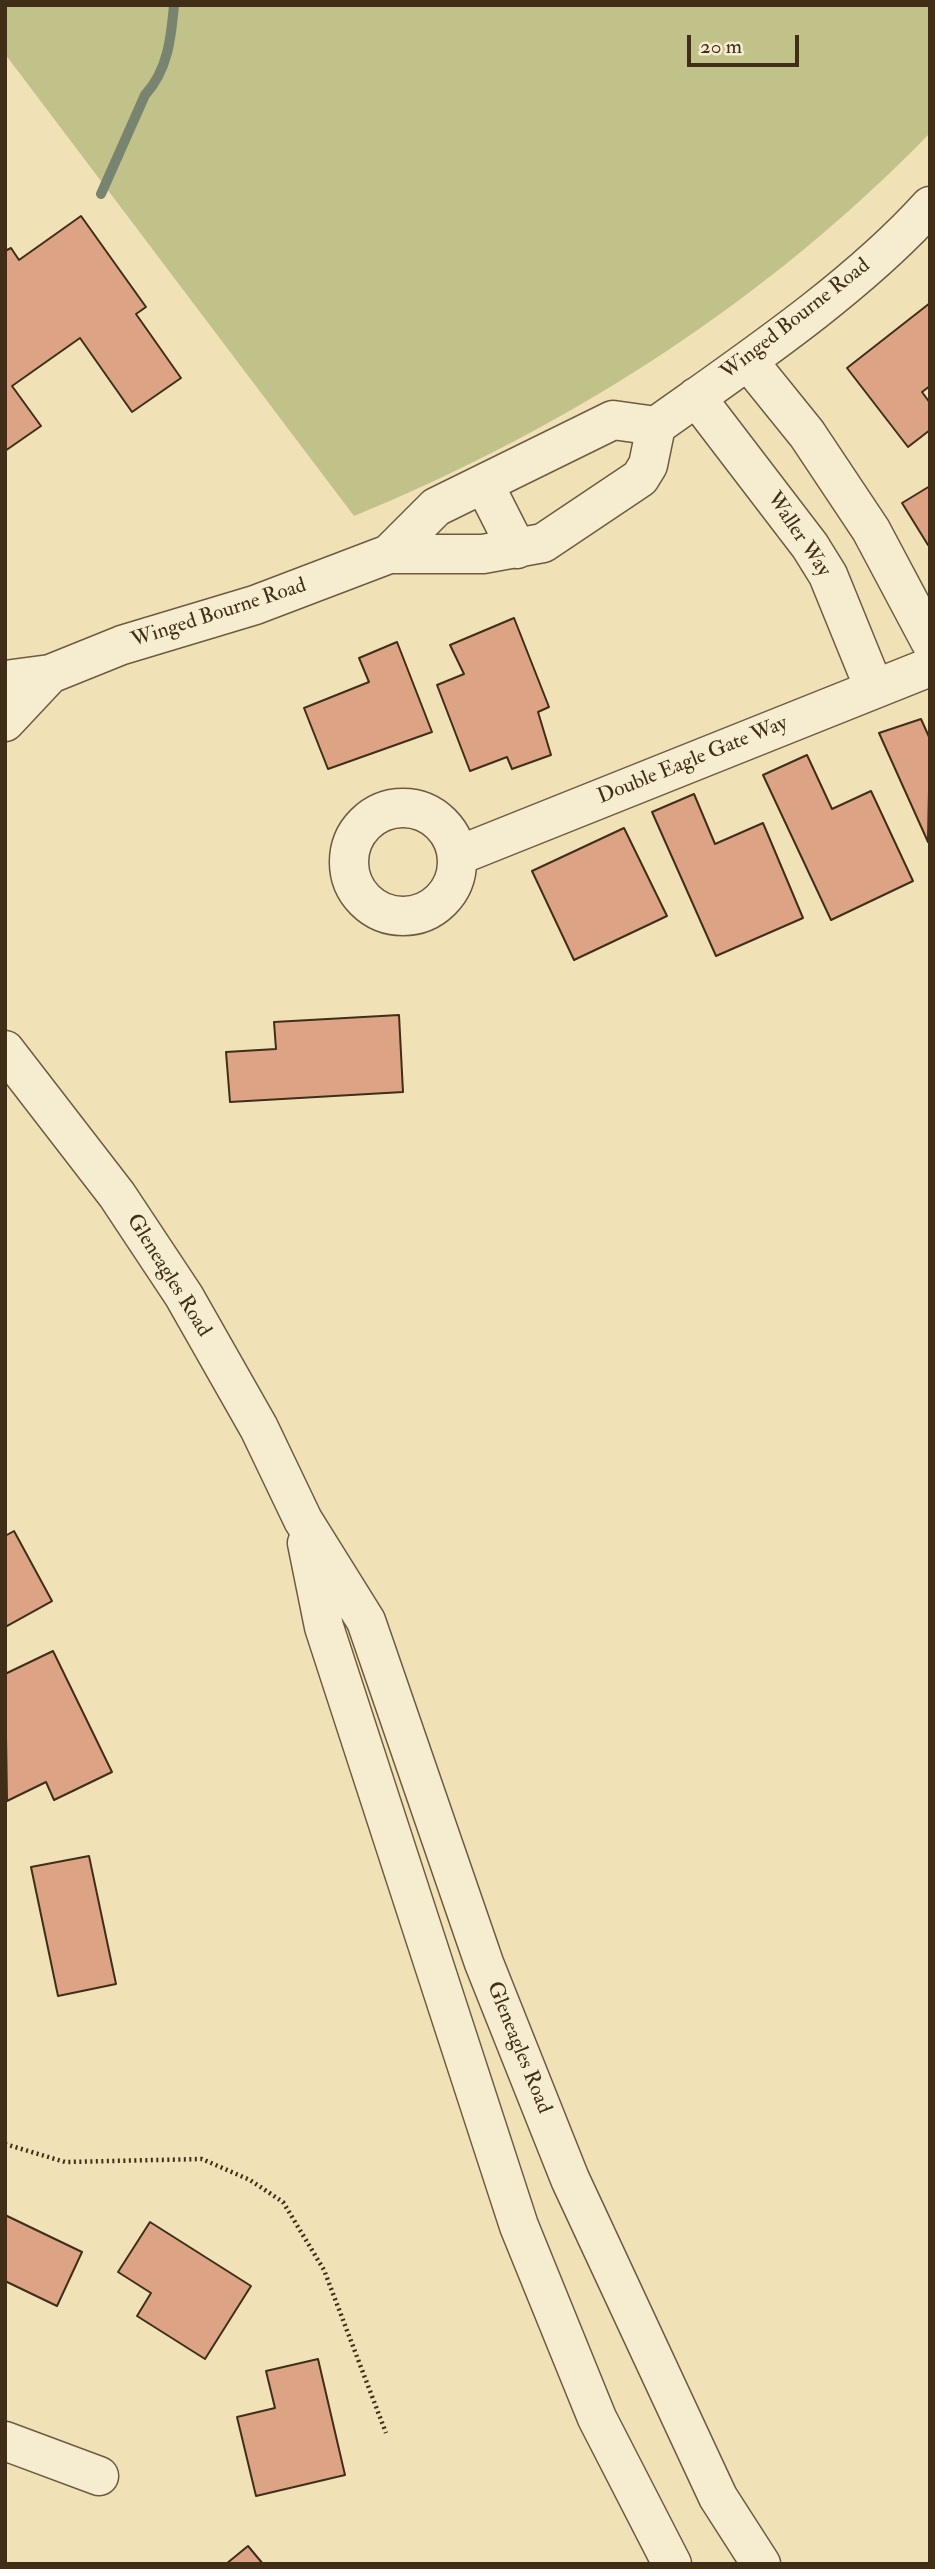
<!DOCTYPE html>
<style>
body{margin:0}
#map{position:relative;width:935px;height:2569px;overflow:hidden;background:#f1e1b7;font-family:"IM FELL Double Pica",serif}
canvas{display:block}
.frame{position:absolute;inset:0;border:7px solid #412e19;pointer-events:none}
.scale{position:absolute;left:687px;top:35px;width:112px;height:32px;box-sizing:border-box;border:4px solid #412e19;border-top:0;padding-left:9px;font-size:21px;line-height:24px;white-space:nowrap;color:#412e19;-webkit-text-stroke:5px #f6ecd0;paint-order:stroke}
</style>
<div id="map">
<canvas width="935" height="2569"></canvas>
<div class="frame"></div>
<div class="scale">20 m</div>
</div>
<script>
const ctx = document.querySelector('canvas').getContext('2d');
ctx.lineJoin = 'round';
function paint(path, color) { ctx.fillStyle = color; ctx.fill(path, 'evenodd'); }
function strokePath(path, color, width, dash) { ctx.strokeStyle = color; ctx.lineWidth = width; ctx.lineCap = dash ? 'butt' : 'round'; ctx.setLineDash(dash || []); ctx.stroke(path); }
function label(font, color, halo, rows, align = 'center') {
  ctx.font = font + ' "IM FELL Double Pica",serif'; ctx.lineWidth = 5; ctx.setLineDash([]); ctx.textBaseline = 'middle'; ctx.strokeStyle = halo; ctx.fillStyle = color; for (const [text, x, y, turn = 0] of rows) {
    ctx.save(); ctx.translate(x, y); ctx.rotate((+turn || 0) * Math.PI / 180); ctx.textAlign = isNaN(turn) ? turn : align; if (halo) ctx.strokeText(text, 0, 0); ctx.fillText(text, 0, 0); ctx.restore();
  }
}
const green = new Path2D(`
 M5,5H930V133C767,301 570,427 354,516L5,54Z`);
const stream = new Path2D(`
 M101,194L145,95C168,70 171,38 174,5`);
const building = new Path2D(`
 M81,216L146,307L136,314L181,378L132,412L80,338L12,386L41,426L5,451V251L11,248L19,260Z
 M930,303V386L922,392L930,403V430L908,447L847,368Z
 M930,486V544L928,545L902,503Z
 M514,618L549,707L538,712L551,755L512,769L507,757L470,771L437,685L464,674L450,645Z
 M397,642L432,732L328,769L304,708L369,682L359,658Z
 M921,719L930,739L928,842L879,733Z
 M807,755L832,809L871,791L913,881L831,920L763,775Z
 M694,794L715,844L763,823L803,918L716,956L652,812Z
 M624,828L667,916L574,960L532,871Z
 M399,1015L403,1092L230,1102L226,1052L276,1049L274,1022Z
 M14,1531L52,1601L5,1627V1536Z
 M53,1651L112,1772L54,1800L46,1782L7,1801L5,1674Z
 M89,1856L116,1984L58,1996L31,1867Z
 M5,2215L82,2252L57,2306L5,2281Z
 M150,2222L251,2286L205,2359L137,2316L151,2293L118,2272Z
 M318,2359L345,2475L256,2496L237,2417L275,2408L266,2371Z
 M248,2546L263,2564H226Z`);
const path = new Path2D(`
 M5,2144L65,2162L202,2159L250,2180L283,2202L324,2270L386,2433`);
const minor = new Path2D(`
 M748,361L807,434L871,530L930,641
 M696,397L810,546L828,575L874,688
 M656,426C746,362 856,288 930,206
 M484,484L517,549
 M50,674L122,645L255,605L389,554H483L543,543L640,478L648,465L656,426L613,420L436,507L389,554
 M5,680L50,674L5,722
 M349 862a54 54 0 1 1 108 0a54 54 0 1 1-108 0Z
 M457,856L930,667
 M5,1050L117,1195L184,1296L259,1428L303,1520L366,1621L484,1963L570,2179L718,2497L761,2564
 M307,1543L324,1627L519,2226L597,2418L672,2564
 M5,2441L99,2476`);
const streetNames = [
 ["Winged Bourne Road",796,320,-38],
 ["Waller Way",798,535,56],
 ["Winged Bourne Road",219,614,-18],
 ["Double Eagle Gate Way",693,761,-22],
 ["Gleneagles Road",168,1276,58],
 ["Gleneagles Road",518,2048,68]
];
paint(green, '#c1c18a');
strokePath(stream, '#78846f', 10);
paint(building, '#dca484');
strokePath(building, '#412e19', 2);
strokePath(minor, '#6d5b40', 41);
strokePath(path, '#412e19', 4.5, [2, 3.5]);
strokePath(minor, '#f6ecd0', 38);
label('21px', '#412e19', '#f6ecd0', streetNames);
</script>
